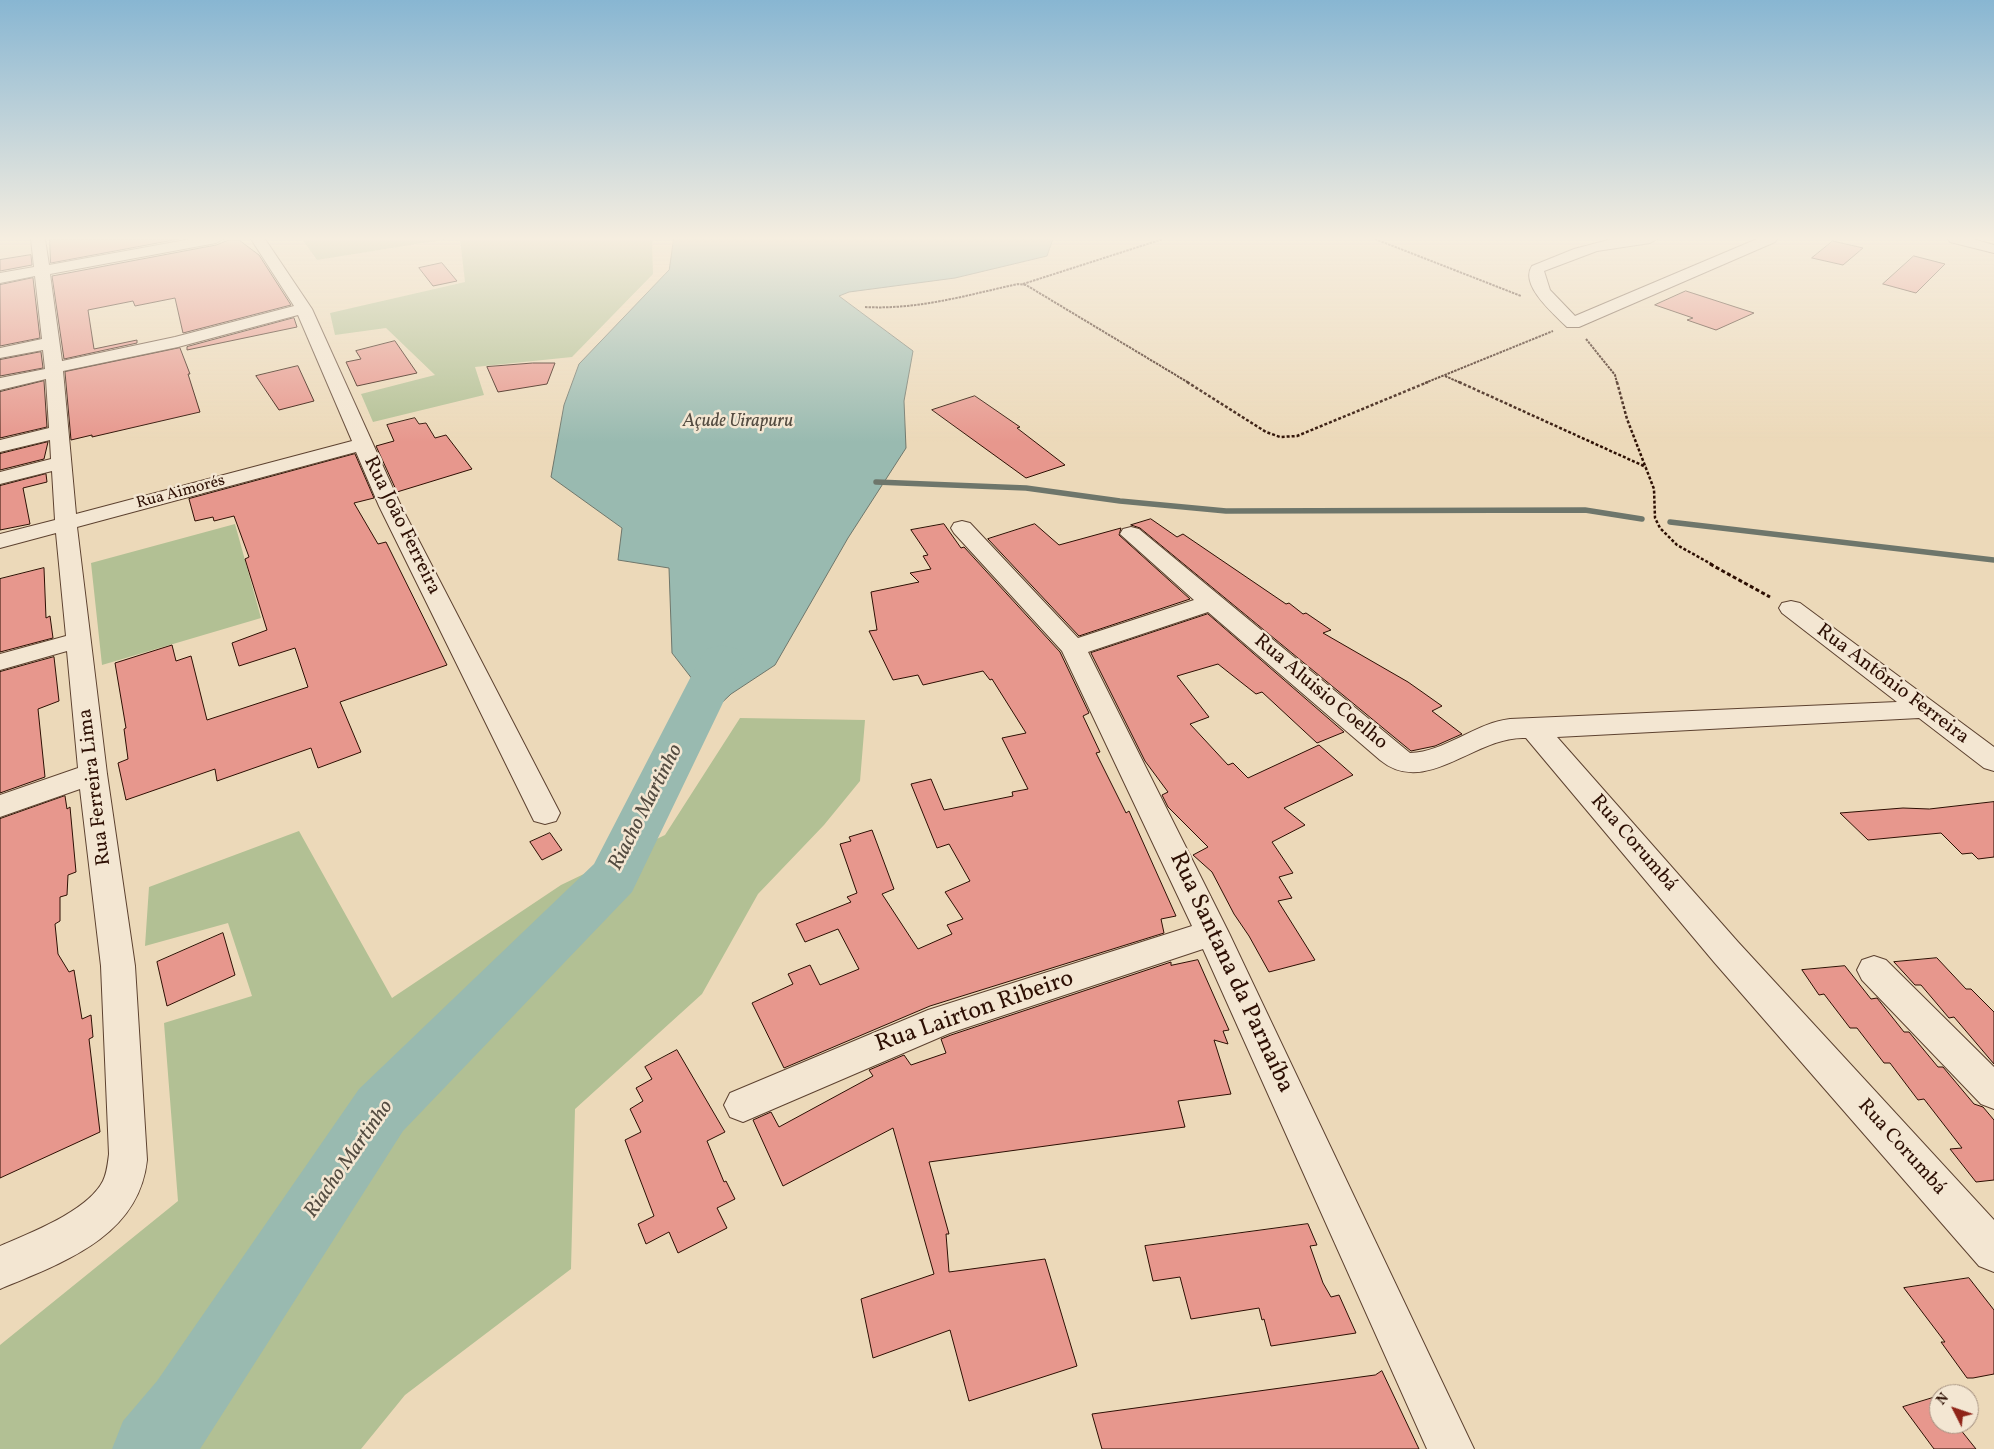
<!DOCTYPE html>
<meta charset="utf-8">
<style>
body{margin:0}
#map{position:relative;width:1994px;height:1449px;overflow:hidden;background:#ecd9b9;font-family:Vollkorn,serif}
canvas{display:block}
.north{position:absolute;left:1929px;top:1384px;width:50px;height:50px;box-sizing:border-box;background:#f3e6d2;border:1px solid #a4907f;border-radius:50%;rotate:311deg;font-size:14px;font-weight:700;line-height:20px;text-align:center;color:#2d0f03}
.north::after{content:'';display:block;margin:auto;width:18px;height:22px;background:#8f2418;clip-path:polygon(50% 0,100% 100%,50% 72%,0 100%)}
</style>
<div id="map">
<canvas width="1994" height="1449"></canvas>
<div class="north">N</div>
</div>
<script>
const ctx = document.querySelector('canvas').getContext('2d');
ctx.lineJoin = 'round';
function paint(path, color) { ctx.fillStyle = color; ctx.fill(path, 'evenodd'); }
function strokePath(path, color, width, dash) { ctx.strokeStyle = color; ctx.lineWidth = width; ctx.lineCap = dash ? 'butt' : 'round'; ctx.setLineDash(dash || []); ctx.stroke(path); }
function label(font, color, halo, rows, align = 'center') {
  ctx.font = font + ' Vollkorn,serif'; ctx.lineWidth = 5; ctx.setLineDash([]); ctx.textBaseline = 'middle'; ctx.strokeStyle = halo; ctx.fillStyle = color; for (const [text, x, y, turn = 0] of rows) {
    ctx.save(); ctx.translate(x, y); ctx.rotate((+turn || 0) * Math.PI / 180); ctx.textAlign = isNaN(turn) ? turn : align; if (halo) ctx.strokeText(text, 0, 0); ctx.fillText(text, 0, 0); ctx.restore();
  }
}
const green = new Path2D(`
 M302,239H448L317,260Z
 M460,239H652L653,274L572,357L475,367L484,395L373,422L361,394L435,375L386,328L335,335L330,313L465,282Z
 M235,524L261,618L102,665L91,563Z
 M740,718L865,720L860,781L824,825L758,894L702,994L575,1109L571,1269L405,1395L361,1449H0V1345L178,1201L164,1023L252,996L228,923L145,946L149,887L299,831L392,998L561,885L665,835Z`);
const water = new Path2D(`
 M674,239H1053L1047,256L955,278L849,292L839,296L913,351L904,401L906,448L848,538L775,665L731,694L694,729L693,680L672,653L669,568L618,560L622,528L551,477L564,405L579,364L669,270Z`);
const stream = new Path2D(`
 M876,482L1026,488L1120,501L1226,511L1585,510L1642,519
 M1670,522L1994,560`);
const river = new Path2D(`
 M722,645L737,649L744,659L632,892L403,1131L200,1449H112L123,1421L157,1381L359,1089L594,864L700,659L707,649Z`);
const building = new Path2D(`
 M50,239H179L51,263Z
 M229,240H239L259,255L291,305L183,333L175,298L135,306L133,301L88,310L94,349L137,340V343L64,359L52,276L216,245Z
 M1833,241L1863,248L1843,265L1812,258Z
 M31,255L32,265L0,271V260Z
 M1914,256L1945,264L1916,293L1883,284Z
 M442,263L457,281L433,286L419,268Z
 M33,278L40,338L0,346V285Z
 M1686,291L1754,313L1716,330L1687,320L1693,318L1655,305Z
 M294,318L297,327L187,350V347Z
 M395,341L417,373L357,386L346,362L361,359L356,351Z
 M180,348L190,374H188L200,412L92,437V435L71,440L65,372Z
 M41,352L43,368L0,376V360Z
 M533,363H555L547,384L498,392L487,367Z
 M298,366L314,401L279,410L256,376Z
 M44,381L47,427L0,438V392Z
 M975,396L1020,427L1017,428L1065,465L1026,478L932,410Z
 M415,418L419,424L426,423L435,438L446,435L472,469L397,492L376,446L394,441L387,425Z
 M48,442L44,459L0,470V454Z
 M355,454L374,498L354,503L378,544L386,542L447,665L340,702L361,752L318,768L311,748L217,781L215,769L126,800L118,763L128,759L124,729L126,728L115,663L172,645L176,661L191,656L207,720L308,687L295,648L239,666L232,643L267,630L245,559L249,557L234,516L214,521L213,517L195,521L189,499Z
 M46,474L47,482L23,488L30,524L0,530V486Z
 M1151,519L1177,537L1183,534L1286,604L1289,603L1303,614L1306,613L1331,630L1323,633L1408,682L1442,706L1432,711L1462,734L1435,746L1411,751L1140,528L1131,525Z
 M944,524L961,548L964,547L1060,652L1089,713L1083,716L1100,752L1096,753L1126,813L1129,811L1176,916L1161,919L1164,933L930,1006L784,1068L752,1003L793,984L788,974L810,965L820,985L859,969L838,929L805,942L796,924L851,902L847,897L857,893L840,844L851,841L849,837L872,830L894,889L882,894L918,949L952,934L947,925L963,919L945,892L970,881L949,844L937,848L911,784L931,779L944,810L1013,796L1012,792L1028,789L1002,738L1026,733L992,679L990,680L983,671L923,685L918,675L893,680L869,631L877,630L871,592L919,582L910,573L931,569L923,556L928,555L911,530Z
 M1035,524L1059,545L1121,528L1119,535L1190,599L1079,636L988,539Z
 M44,568L46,618L50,616L53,638L0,652V579Z
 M1208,614L1344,732L1317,743L1262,692L1256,694L1218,664L1177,676L1209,717L1190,724L1228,765L1233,763L1248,778L1319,745L1353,775L1284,808L1305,825L1272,842L1293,873L1279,877L1292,898L1278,901L1315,960L1269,972L1249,936L1234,914L1212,872L1193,855L1208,847L1168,807L1162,795L1168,792L1145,761L1091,653Z
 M54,657L59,701L38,709L45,777L0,793V672Z
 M65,796L67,809L70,807L76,872L68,875L67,895L60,897V921L55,924L58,954L69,972L74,970L82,1019L91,1015L93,1037L89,1039L100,1132L0,1178V819Z
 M1994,802V857L1978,859L1972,853L1962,854L1941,833L1868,840L1840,813L1903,808L1929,809Z
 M550,833L562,850L542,860L530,842Z
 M223,933L235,975L167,1006L157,962Z
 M1937,958L1966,989H1971L1994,1012V1064L1954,1017L1949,1018L1921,985H1915L1894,962Z
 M1198,960L1229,1030L1223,1031L1228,1044L1214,1040L1231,1094L1178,1101L1185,1127L929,1162L949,1234H946L949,1272L1045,1259L1077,1366L969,1401L950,1330L873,1358L861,1299L934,1274L893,1128L783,1186L753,1120L771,1112L779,1127L873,1076L869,1070L904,1055L911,1065L946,1053L941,1039L951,1035L1171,962V965Z
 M1845,966L1871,999L1877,998L1904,1032H1909L1938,1067H1943L1974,1104L1983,1107L1994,1120V1180L1976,1182L1950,1149L1962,1148L1924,1099L1918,1100L1890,1063H1884L1857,1028H1850L1824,994L1819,995L1802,970Z
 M677,1050L725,1132L707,1141L724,1182L726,1181L735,1199L717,1208L727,1228L678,1253L669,1232L646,1244L638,1224L654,1216L625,1140L641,1132L630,1109L643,1101L636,1088L652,1079L645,1067Z
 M1308,1224L1317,1245L1310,1246L1323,1283L1331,1297L1339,1295L1356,1333L1271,1346L1264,1319L1262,1320L1259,1308L1191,1319L1180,1277L1153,1281L1145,1246Z
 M1969,1278L1994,1310V1374L1973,1378H1967L1941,1342H1945L1904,1288Z
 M1382,1371L1419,1449H1102L1092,1414L1375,1375Z
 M1939,1396V1424H1956L1976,1449H1934L1903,1407Z`);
const pathFar2 = new Path2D(`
 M1375,239L1521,296
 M1023,284L1163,239
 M865,307C918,310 967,295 1018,284L1026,285L1189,383
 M1586,339L1615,375L1617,383
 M1445,376L1461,383
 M1425,383L1553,331`);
const pathFar1 = new Path2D(`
 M1187,382L1266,432L1280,437L1297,436L1428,382
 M1459,382L1646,467
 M1617,382L1627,419L1654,489L1655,518L1660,528L1677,545L1713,565`);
const path = new Path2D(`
 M1710,564L1770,597`);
const minor = new Path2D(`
 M31,239H45L49,265L191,239H223L216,243L50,274L62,361L175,337L294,306L251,239H265L312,309L401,506L560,813L556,821L545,824L534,821L530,813L379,506L356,452L77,527L107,774L135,966L147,1160C139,1237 62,1263 0,1289V1246C30,1233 88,1211 103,1181C107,1173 108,1162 109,1154L101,966L80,789L0,817V795L78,768L67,651L0,670V654L66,636L56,533L0,548V534L55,520L52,471L0,484V472L51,459L50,440L0,452V440L49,428L46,379L0,390V378L45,369L43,350L0,358V348L42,339L35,276L0,283V273L34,267ZM298,315L352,441L76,514L63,371L178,347Z
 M1612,239H1657L1650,243L1597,251L1544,271L1550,290L1575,316L1757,239H1777L1775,242L1579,327H1567C1555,315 1519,285 1532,266L1574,249Z
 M1948,239H1973L1994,245V253L1950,242Z
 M962,521L970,523L1078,638L1194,600L1120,534L1123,529L1131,527L1139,529L1410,753C1445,752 1475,723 1510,719L1897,702L1782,613L1779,608L1782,603L1791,601L1800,603L1994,747V771L1984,768L1919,718L1557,737L1738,942L1994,1220V1272L1979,1266L1714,962L1526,738C1476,735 1426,798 1380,760L1208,612L1088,652L1229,933L1474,1449H1427L1203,949L950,1033L743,1122L730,1117L724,1105L730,1093L928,1010L1192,926L1062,651L954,533L951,528L954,523Z
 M1874,956L1886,960L1994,1067V1109L1981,1104L1862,980L1857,970L1862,960Z`);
const farStreetnames = [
 ["Rua Aimorés",181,493,-15]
];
const farWaternames = [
 ["Açude Uirapuru",738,423]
];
const streetNames = [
 ["Rua João Ferreira",401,526,64],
 ["Rua Antônio Ferreira",1892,685,37],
 ["Rua Aluisio Coelho",1320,693,40],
 ["Rua Ferreira Lima",96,787,-97],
 ["Rua Corumbá",1633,844,49],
 ["Rua Corumbá",1901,1148,48]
];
const waterNames = [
 ["Riacho Martinho",647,808,-63],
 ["Riacho Martinho",350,1160,-55]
];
const nearStreetnames = [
 ["Rua Santana da Parnaíba",1230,973,65],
 ["Rua Lairton Ribeiro",975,1013,-19]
];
paint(green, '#b2c094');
paint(water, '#99bab0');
strokePath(water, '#6e766b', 1);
strokePath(stream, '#6e766b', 5.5);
paint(river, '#99bab0');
paint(building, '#e7978d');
strokePath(building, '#2d0f03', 1);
strokePath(minor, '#5d4230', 2);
strokePath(pathFar2, '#2d0f03', 2, [2.5, 1]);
strokePath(pathFar1, '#2d0f03', 2.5, [3, 2]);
strokePath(path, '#2d0f03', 3, [4, 2.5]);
paint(minor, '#f3e6d2');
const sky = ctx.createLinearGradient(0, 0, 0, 442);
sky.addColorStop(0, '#88b6d2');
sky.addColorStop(0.54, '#f6eee0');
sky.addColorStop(1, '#f6eee000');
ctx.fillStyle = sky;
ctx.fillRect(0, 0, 1994, 442);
label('16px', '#2d0f03', '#f3e6d2', farStreetnames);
label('italic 18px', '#534b40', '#f3e6d2', farWaternames);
label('20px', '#2d0f03', '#f3e6d2', streetNames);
label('italic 21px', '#534b40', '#f3e6d2', waterNames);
label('24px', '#2d0f03', '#f3e6d2', nearStreetnames);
</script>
